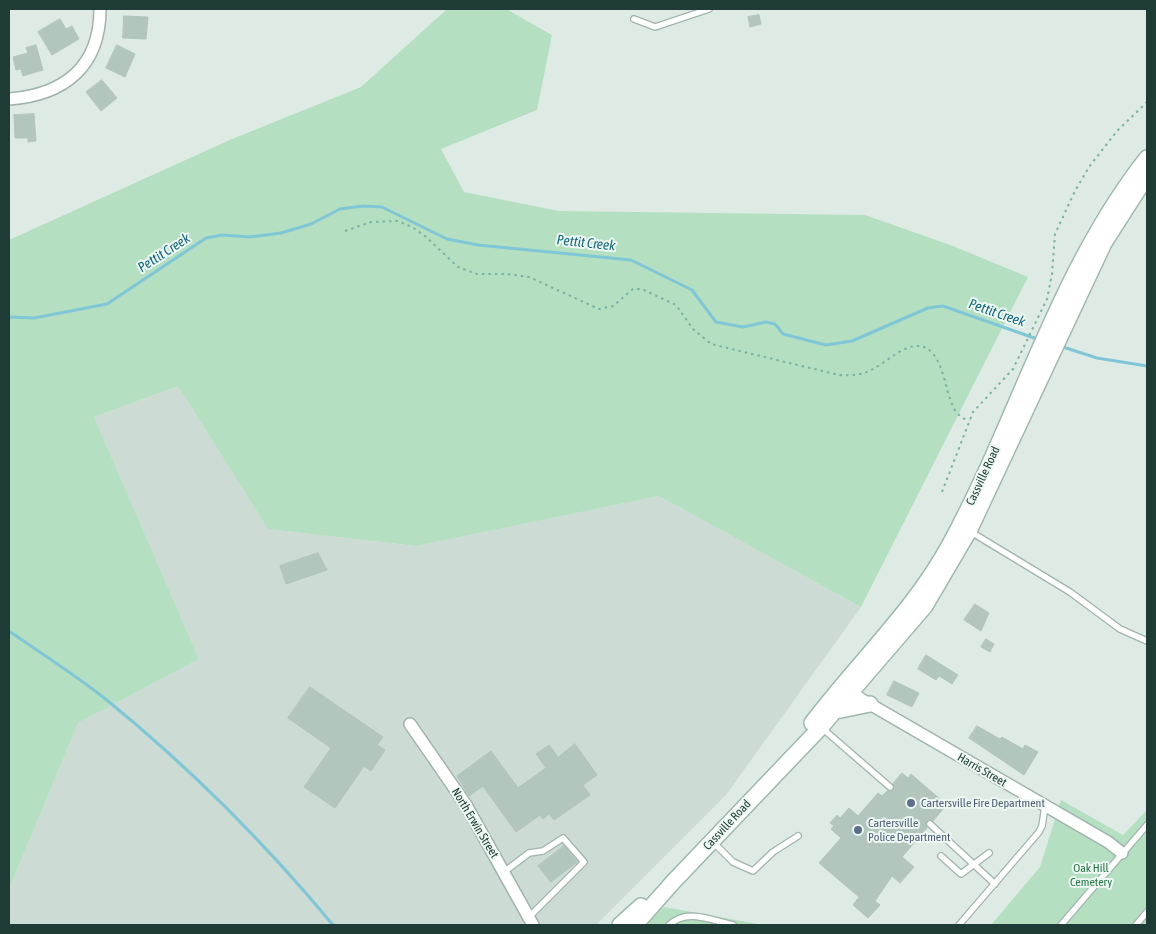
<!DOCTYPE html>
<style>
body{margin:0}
#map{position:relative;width:1156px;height:934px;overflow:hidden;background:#deebe5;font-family:"Asap Condensed",sans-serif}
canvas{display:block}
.frame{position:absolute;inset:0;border:10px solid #1e3c35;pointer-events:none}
</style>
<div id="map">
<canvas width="1156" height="934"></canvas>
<div class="frame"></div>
</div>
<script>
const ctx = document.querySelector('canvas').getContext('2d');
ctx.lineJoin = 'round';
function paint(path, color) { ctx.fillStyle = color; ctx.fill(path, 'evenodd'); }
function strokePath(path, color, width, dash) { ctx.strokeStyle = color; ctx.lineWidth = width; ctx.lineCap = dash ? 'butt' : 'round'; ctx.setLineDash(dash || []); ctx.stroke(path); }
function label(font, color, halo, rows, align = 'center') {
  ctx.font = font + ' "Asap Condensed",sans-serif'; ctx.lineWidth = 4; ctx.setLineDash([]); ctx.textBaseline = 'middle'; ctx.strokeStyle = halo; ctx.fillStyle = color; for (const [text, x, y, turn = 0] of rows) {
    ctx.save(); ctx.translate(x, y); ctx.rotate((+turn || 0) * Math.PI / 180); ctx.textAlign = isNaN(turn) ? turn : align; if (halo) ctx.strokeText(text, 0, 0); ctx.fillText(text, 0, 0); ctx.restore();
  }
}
const built = new Path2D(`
 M178,386L268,529L416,546L659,496L861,607L726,795L596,925H9V889L78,723L199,659L94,417Z`);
const green = new Path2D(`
 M447,9H506L552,35L537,110L441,149L464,192L559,211L865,215L953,246L1028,277L861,607L659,496L416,546L268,529L178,386L94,417L199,659L78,723L9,889V240L232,139L361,87Z
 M1061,800L1123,835L1147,810V925H991L1040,867Z
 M664,907L763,925H646Z`);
const stream = new Path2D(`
 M9,317L34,318L107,304L206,238L222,235L250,237L281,233L311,224L340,209L363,206L382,207L447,239L478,245L631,260L692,290L716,322L743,327L766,322L775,324L783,334L826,345L852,341L928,308L943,306L1040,340
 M1060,346L1097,358L1147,366
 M9,631C42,654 77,676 108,701C190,768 265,843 333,925`);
const building = new Path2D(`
 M759,15L761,24L750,27L748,17Z
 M124,16L148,17L146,39L123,38Z
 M60,19L66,29L72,26L79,39L52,55L38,32Z
 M36,45L43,70L23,76L21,69L16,70L13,57L28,53L26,48Z
 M117,45L135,54L125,77L106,68Z
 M102,80L117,98L101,111L86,92Z
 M34,114L36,141L28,142V138H15L14,115Z
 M318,553L327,570L286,584L280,566Z
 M975,604L989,613L981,631L964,620Z
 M986,639L994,644L990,652L981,647Z
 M926,655L958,675L952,684L939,676L936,680L918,669Z
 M894,681L919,693L912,707L887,695Z
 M310,687L383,737L377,745L385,750L371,771L364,766L335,808L304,787L331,748L288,718Z
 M977,726L1000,739L1002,737L1023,749L1025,745L1038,752L1024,775L969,738Z
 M575,744L597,775L583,785L590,795L554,820L549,814L543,819L540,815L516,832L483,786L469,796L457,776L491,751L518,788L546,768L536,754L549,745L558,757Z
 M902,773L908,778L911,774L940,799L937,802L944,808L933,821H926L927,828L902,857L914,867L900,883L892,876L875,901L880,905L868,918L853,905L859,897L819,863L841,838L831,829L834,826L830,823L837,815L840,818L849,808L858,816L878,793L882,796L887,791L893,790V784Z
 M564,846L577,862L551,882L538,866Z`);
const path = new Path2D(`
 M345,231L371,222L398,221L412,227L425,236L458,267L477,274H507L529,277L599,309L613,306L633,289H642L676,305L693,329L711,344L839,375C851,376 863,375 873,369C891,360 918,329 936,358C946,375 946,395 956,412L961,417L969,421
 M942,492L973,412L1013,369L1047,299L1052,274L1055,234L1075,191L1089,167L1117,131L1147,102`);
const service = new Path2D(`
 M634,19L655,27L709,9
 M971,532L1070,592L1120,629L1147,641
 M822,728L890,787
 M930,824L995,884
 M713,842L733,862L753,871L773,852L798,836
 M941,856L961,874L989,853
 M504,872L529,853L543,851L563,838L584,862L529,917
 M669,925C687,908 711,920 733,925
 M959,925L1039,832L1042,826L1045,806
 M1061,925L1147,825
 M1136,925L1147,912`);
const minor = new Path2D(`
 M9,99C64,95 100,67 100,9
 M845,687L861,699L1108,842L1122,853
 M410,724L466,805L533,925`);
const secondary = new Path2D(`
 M836,711L870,704
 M812,723C858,662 913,612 950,544C1019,418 1057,272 1147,158
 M620,925L641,906
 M635,925L674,881L821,727L925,606L969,531L1104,243L1147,176`);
const markers = [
 [911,803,5,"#5c6f8a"],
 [858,830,5,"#5c6f8a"]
];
const streetNames = [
 ["Cassville Road",983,476,-65],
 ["Harris Street",982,770,30],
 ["North Erwin Street",475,823,59],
 ["Cassville Road",727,825,-47]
];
const serviceNames = [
 ["Cartersville Fire Department",921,803],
 ["Cartersville",868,823],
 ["Police Department",868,837]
];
const parkNames = [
 ["Oak Hill",1091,868],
 ["Cemetery",1091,882]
];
const waterNames = [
 ["Pettit Creek",586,243,6],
 ["Pettit Creek",164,253,-33],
 ["Pettit Creek",997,313,19]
];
paint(built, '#ccdbd4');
paint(green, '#b4dfc0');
strokePath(stream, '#7fc7d7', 3);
paint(building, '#b3c6be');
strokePath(building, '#b0c5bd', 1);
strokePath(service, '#a1b3ad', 8);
strokePath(minor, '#a1b3ad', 14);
strokePath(secondary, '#9cb8ae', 18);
strokePath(path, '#7bb2a2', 2, [2.5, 4]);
strokePath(service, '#fff', 5.5);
strokePath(minor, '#fff', 11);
strokePath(secondary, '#fff', 15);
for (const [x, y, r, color] of markers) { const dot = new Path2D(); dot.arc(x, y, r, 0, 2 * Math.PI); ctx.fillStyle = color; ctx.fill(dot); strokePath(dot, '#eef8f3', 2); }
label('12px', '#1e3c35', '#eef8f3', streetNames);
label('12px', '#4e5e75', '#eef8f3', serviceNames, 'left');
label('12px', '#247746', '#eef8f3', parkNames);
label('italic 14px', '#12697e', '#eef8f3', waterNames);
</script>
